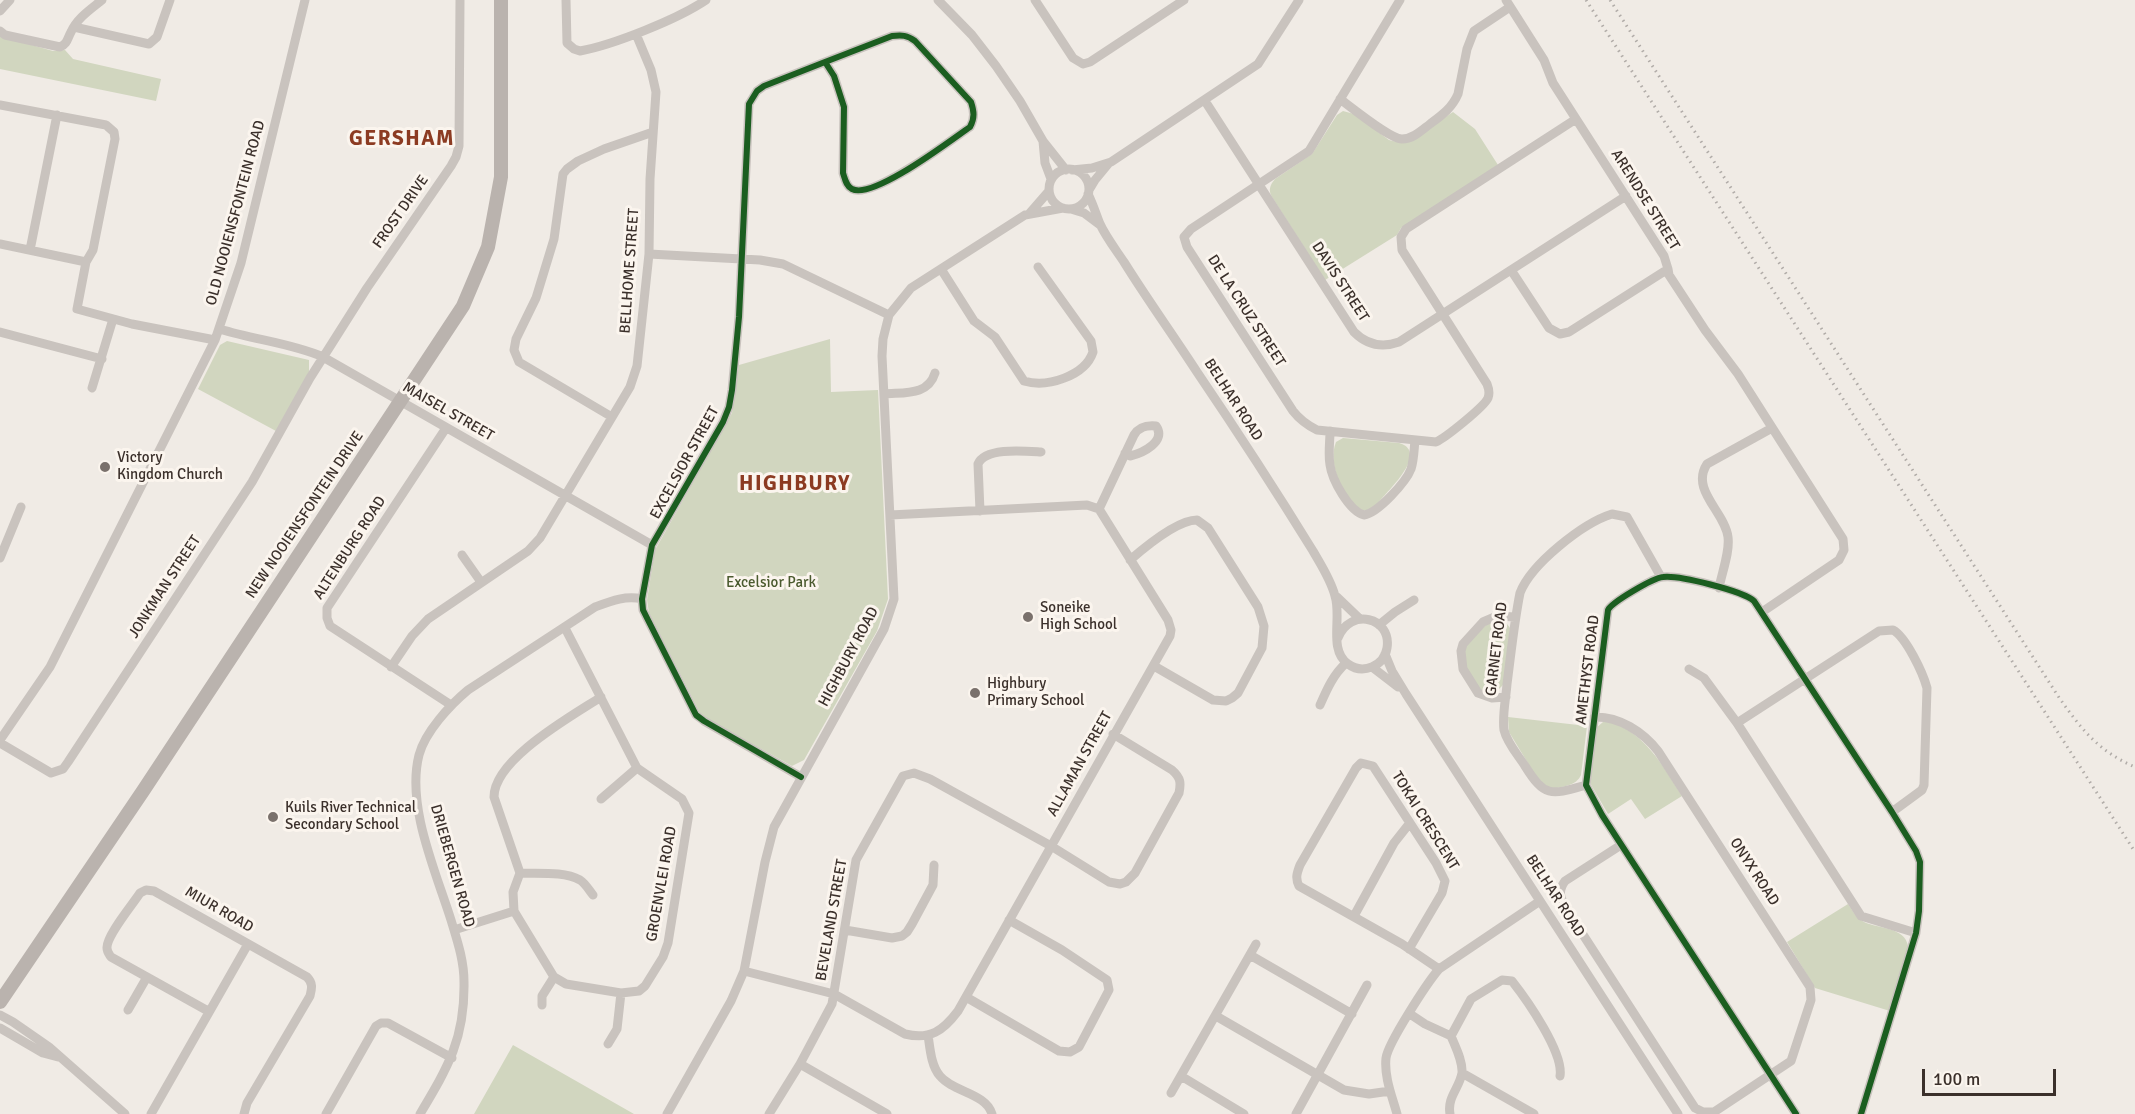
<!DOCTYPE html>
<style>
body{margin:0}
#map{position:relative;width:2135px;height:1114px;overflow:hidden;background:#f0ebe5;font-family:Signika,sans-serif}
canvas{display:block}
.scale{position:absolute;left:1922px;top:1069px;width:134px;height:27px;box-sizing:border-box;border:3px solid #3b302b;border-top:0;padding-left:8px;font-size:18px;line-height:21px;white-space:nowrap;color:#3b302b;-webkit-text-stroke:4px #fbf5ee;paint-order:stroke}
</style>
<div id="map">
<canvas width="2135" height="1114"></canvas>
<div class="scale">100 m</div>
</div>
<script>
const ctx = document.querySelector('canvas').getContext('2d');
ctx.lineJoin = 'round';
function paint(path, color) { ctx.fillStyle = color; ctx.fill(path, 'evenodd'); }
function strokePath(path, color, width, dash) { ctx.strokeStyle = color; ctx.lineWidth = width; ctx.lineCap = dash ? 'butt' : 'round'; ctx.setLineDash(dash || []); ctx.stroke(path); }
function label(font, color, halo, rows, align = 'center') {
  ctx.font = font + ' Signika,sans-serif'; ctx.lineWidth = 6; ctx.setLineDash([]); ctx.textBaseline = 'middle'; ctx.strokeStyle = halo; ctx.fillStyle = color; for (const [text, x, y, turn = 0] of rows) {
    ctx.save(); ctx.translate(x, y); ctx.rotate((+turn || 0) * Math.PI / 180); ctx.textAlign = isNaN(turn) ? turn : align; if (halo) ctx.strokeText(text, 0, 0); ctx.fillText(text, 0, 0); ctx.restore();
  }
}
const green = new Path2D(`
 M0,36L53,51L65,50L73,59L161,79L156,101L0,69Z
 M1343,111L1354,114L1389,140L1397,142L1412,139L1453,112L1475,129L1498,165L1401,228L1397,235L1325,280L1272,197C1268,190 1270,185 1275,179L1312,154L1337,115Z
 M830,339L831,392L878,390L888,599L877,631L804,760L792,766L706,718L700,713L649,613L647,600L655,550L732,413L739,365Z
 M227,341L309,360V372L276,431L198,389L220,345Z
 M1343,438L1399,443C1427,451 1395,484 1385,495C1381,499 1377,505 1372,508C1369,510 1366,510 1363,511C1343,499 1327,464 1336,442Z
 M1504,620L1510,628L1504,684L1496,692L1488,693L1481,691L1465,666V646L1490,621Z
 M1508,717L1587,726L1581,775C1576,786 1564,786 1553,789L1540,783L1509,732Z
 M1608,721C1645,732 1663,766 1682,796L1645,819L1631,799L1608,814L1590,783L1596,728L1603,722Z
 M1848,904C1853,911 1856,918 1864,922C1879,929 1905,927 1908,946L1890,1011L1815,988L1787,942Z
 M513,1045L634,1114H474Z`);
const street = new Path2D(`
 M566,0L567,43L574,49L580,51C613,45 678,19 706,0
 M938,0L972,35L996,66L1020,101L1043,141L1066,170
 M1035,0L1073,58L1083,64L1090,62L1184,0
 M1400,0L1309,151L1191,229L1184,237L1187,247L1293,411C1300,420 1307,425 1317,430L1436,442C1445,438 1484,407 1488,398C1490,393 1489,389 1487,384L1402,250L1401,237L1406,229L1576,119
 M1506,0L1544,60L1553,83L1664,256L1668,269L1569,332L1560,334L1549,328L1511,270
 M0,11L10,0
 M74,27L149,44L157,37L170,0
 M0,31L5,35L60,47C68,43 67,39 71,32C77,18 91,9 102,0
 M1340,99C1351,107 1390,139 1402,139C1413,139 1422,130 1430,124C1442,115 1452,108 1458,94L1467,49L1474,31L1510,7
 M1205,101L1354,332C1367,345 1382,348 1399,342L1626,196
 M0,105L106,125L114,132L115,139L93,250L86,262L77,309L132,324L215,340
 M1043,141L1045,163L1051,179
 M1049 189a20 20 0 1 1 40 0a20 20 0 1 1-40 0Z
 M1072,170L1092,168L1111,162L1258,64L1299,0
 M1089,190L1095,180L1109,163
 M1088,194C1093,204 1096,214 1100,224C1106,237 1116,250 1124,262C1147,299 1173,335 1197,372C1237,431 1276,491 1313,551C1321,565 1331,580 1335,596C1342,617 1328,650 1348,664C1363,675 1384,666 1387,648C1392,617 1350,607 1338,638
 M1071,209L1084,213L1100,225
 M1029,214L1049,191
 M0,244L86,262
 M30,250L57,115
 M649,254L760,260L783,264L889,315
 M941,269L974,321L995,337L1024,381C1047,388 1085,376 1093,352L1091,341L1038,267
 M1668,269L1669,275L1705,330L1738,374L1843,539L1844,550L1839,560L1762,612
 M220,329C254,340 291,343 323,357L652,545
 M0,332L102,359
 M92,388L113,319
 M884,394C904,392 928,396 935,373
 M612,417L519,362L514,350L516,339L536,298L554,239L563,174L567,169L578,161L604,149L653,132
 M446,428L327,608V618L330,626L451,705
 M1330,431C1330,442 1328,454 1330,465C1332,480 1349,511 1364,515C1378,513 1406,482 1411,469C1414,460 1414,449 1415,440
 M1099,509L1134,435C1139,427 1146,425 1156,426C1167,441 1143,453 1130,456L1125,453
 M980,511L978,464C985,447 1025,451 1041,452
 M462,555L481,582
 M0,558L21,507
 M1130,560C1145,547 1178,520 1197,520L1208,528L1258,607L1264,626L1262,648L1238,693L1232,698L1226,701L1213,700L1154,666
 M1719,588C1722,572 1730,552 1728,537C1725,512 1690,490 1707,464L1772,428
 M1337,597L1360,619
 M1379,625L1395,612L1414,600
 M565,628L637,768L682,799L689,813L668,943L663,957L645,986L639,991L621,993L566,984L554,977L514,911L513,892L520,873L494,797C494,759 572,716 601,697
 M1385,654L1392,671L1406,694L1678,1114
 M391,667L412,636L428,619L528,551L540,538L630,387L637,366L649,254L650,179L656,92L651,70L636,34
 M1372,667L1398,687
 M1689,669L1704,678L1737,723L1861,916L1916,933
 M1506,697L1492,698L1478,693L1463,669L1461,651L1463,644L1483,622L1497,616L1515,617
 M1320,705C1327,689 1333,675 1346,663
 M1594,717C1619,716 1643,732 1658,751L1810,987L1811,1000L1791,1061L1714,1112H1703L1695,1108L1569,913C1562,901 1556,893 1565,881L1621,845
 M1737,723L1879,631L1893,630C1906,637 1923,673 1927,688L1924,785L1922,790L1892,812
 M0,740L50,667L215,340L241,263L305,0
 M0,743L51,773L63,769L68,762L252,482L310,378L367,288L451,166L456,157L459,146L460,0
 M801,777L704,721L696,715L648,620L643,610L642,599L652,545L723,422L729,407L732,390L739,317L749,104L757,91L764,86L825,62L834,76L844,107L843,173C845,179 846,186 852,189C873,200 951,140 970,127C975,118 974,111 971,102L915,41C907,35 902,35 892,36L825,62
 M1586,785C1551,795 1545,798 1525,766C1518,755 1507,743 1504,730C1502,716 1506,698 1507,684C1511,654 1514,623 1520,593C1531,564 1583,523 1612,514L1627,517L1661,577
 M601,799L637,768
 M520,873C538,874 563,871 580,880C585,883 589,890 593,895
 M1354,916L1394,843L1409,824
 M454,930L514,911
 M845,930L892,938L902,936L907,932L912,924L933,885L934,865
 M1409,949L1442,893L1445,881L1436,863L1373,766L1361,763L1356,768L1300,865C1297,873 1295,878 1299,886L1402,944L1439,969
 M1250,955L1352,1014
 M744,971L834,994L905,1034C930,1040 943,1031 958,1011L1170,636L1171,630L1168,620L1099,509L1087,505L890,515
 M966,997L1059,1051L1070,1052L1079,1047L1109,990L1107,980L1062,950L1009,920
 M542,1005V996L554,977
 M128,1010L147,977
 M208,1011L111,957C109,954 107,952 107,948C106,936 133,904 140,893L146,890L154,891L307,977C313,983 312,988 310,996L247,1103L244,1114
 M1410,1014L1425,1024L1451,1036C1455,1046 1463,1061 1462,1073C1459,1089 1447,1097 1450,1114
 M0,1015L13,1022L49,1047L125,1114
 M1216,1016L1344,1090L1369,1094L1390,1091
 M0,1028L43,1053L58,1057
 M928,1035C930,1048 931,1066 940,1076C953,1092 986,1093 992,1114
 M1451,1036L1471,999L1502,980L1512,981C1527,1000 1564,1053 1560,1076
 M608,1044L617,1029L621,993
 M800,1064L887,1114
 M1462,1073L1534,1114
 M1181,1076L1244,1114
 M1171,1093L1256,944
 M151,1114L248,944
 M326,1114L376,1026L381,1023H388L452,1058
 M420,1114C448,1067 465,1039 464,982C464,960 457,940 451,920C436,872 406,806 419,755C425,732 450,705 468,690L595,607C611,601 626,595 642,599
 M667,1114L731,1001L744,971L765,862L774,827L884,629L894,599L882,356L883,339L889,315L911,288L1025,215L1063,208
 M769,1114L800,1064L832,1004L856,860L903,776L914,773L930,779L1051,846L1109,882L1120,884L1126,882L1135,873L1179,793C1181,783 1181,778 1172,770L1113,734
 M1296,1114L1367,985
 M1397,1114C1392,1096 1384,1077 1386,1058C1388,1043 1427,983 1439,969L1540,901
 M1796,1114L1602,815L1586,785L1608,610C1612,602 1653,578 1663,577C1679,575 1743,591 1754,601L1892,812L1916,851L1920,862L1919,911L1916,933L1861,1114`);
const secondary = new Path2D(`
 M0,1002L143,791L463,306L488,247L501,177V0`);
const rail = new Path2D(`
 M1586,0L2135,852
 M1610,0L2058,696C2081,729 2098,751 2135,767`);
const cycleway = new Path2D(`
 M801,777L704,721L696,715L648,620L643,610L642,599L652,545L723,422L729,407L732,390L739,317L749,104L757,91L764,86L825,62L834,76L844,107L843,173C845,179 846,186 852,189C873,200 951,140 970,127C975,118 974,111 971,102L915,41C907,35 902,35 892,36L825,62
 M1796,1114L1602,815L1586,785L1608,610C1612,602 1653,578 1663,577C1679,575 1743,591 1754,601L1892,812L1916,851L1920,862L1919,911L1916,933L1861,1114`);
const markers = [
 [105,467,6,"#7a716c"],
 [1028,617,6,"#7a716c"],
 [975,693,6,"#7a716c"],
 [273,817,6,"#7a716c"]
];
const streetNames = [
 ["ARENDSE STREET",1645,200,58],
 ["FROST DRIVE",401,212,-55],
 ["OLD NOOIENSFONTEIN ROAD",236,213,-75],
 ["BELLHOME STREET",630,271,-86],
 ["DAVIS STREET",1340,282,57],
 ["DE LA CRUZ STREET",1246,311,57],
 ["BELHAR ROAD",1233,400,57],
 ["MAISEL STREET",448,412,30],
 ["EXCELSIOR STREET",685,463,-61],
 ["NEW NOOIENSFONTEIN DRIVE",305,515,-56],
 ["ALTENBURG ROAD",350,548,-57],
 ["JONKMAN STREET",165,587,-57],
 ["GARNET ROAD",1497,649,-83],
 ["HIGHBURY ROAD",849,657,-62],
 ["AMETHYST ROAD",1588,670,-83],
 ["ALLAMAN STREET",1080,764,-61],
 ["TOKAI CRESCENT",1425,821,58],
 ["DRIEBERGEN ROAD",452,866,74],
 ["ONYX ROAD",1754,872,57],
 ["GROENVLEI ROAD",662,884,-80],
 ["BELHAR ROAD",1555,896,57],
 ["MIUR ROAD",219,910,30],
 ["BEVELAND STREET",832,920,-80]
];
const poiNames = [
 ["Victory",117,458],
 ["Kingdom Church",117,475],
 ["Soneike",1040,608],
 ["High School",1040,625],
 ["Highbury",987,684],
 ["Primary School",987,701],
 ["Kuils River Technical",285,808],
 ["Secondary School",285,825]
];
const parkNames = [
 ["Excelsior Park",771,583]
];
const districtNames = [
 ["GERSHAM",402,139],
 ["HIGHBURY",795,484]
];
paint(green, '#d1d6bf');
strokePath(street, '#c9c3be', 9);
strokePath(secondary, '#bab3ae', 14);
strokePath(rail, '#b1aca8', 3, [1.5, 4.5]);
strokePath(cycleway, '#1b5e20', 6);
for (const [x, y, r, color] of markers) { const dot = new Path2D(); dot.arc(x, y, r, 0, 2 * Math.PI); ctx.fillStyle = color; ctx.fill(dot); strokePath(dot, '#fbf5ee', 2); }
label('15px', '#3b302b', '#fbf5ee', streetNames);
label('15px', '#3b302b', '#fbf5ee', poiNames, 'left');
label('15px', '#4a5a2e', '#fbf5ee', parkNames);
ctx.letterSpacing = '1.5px';
label('bold 21px', '#8c3b22', '#fbf5ee', districtNames);
ctx.letterSpacing = '0px';
</script>
